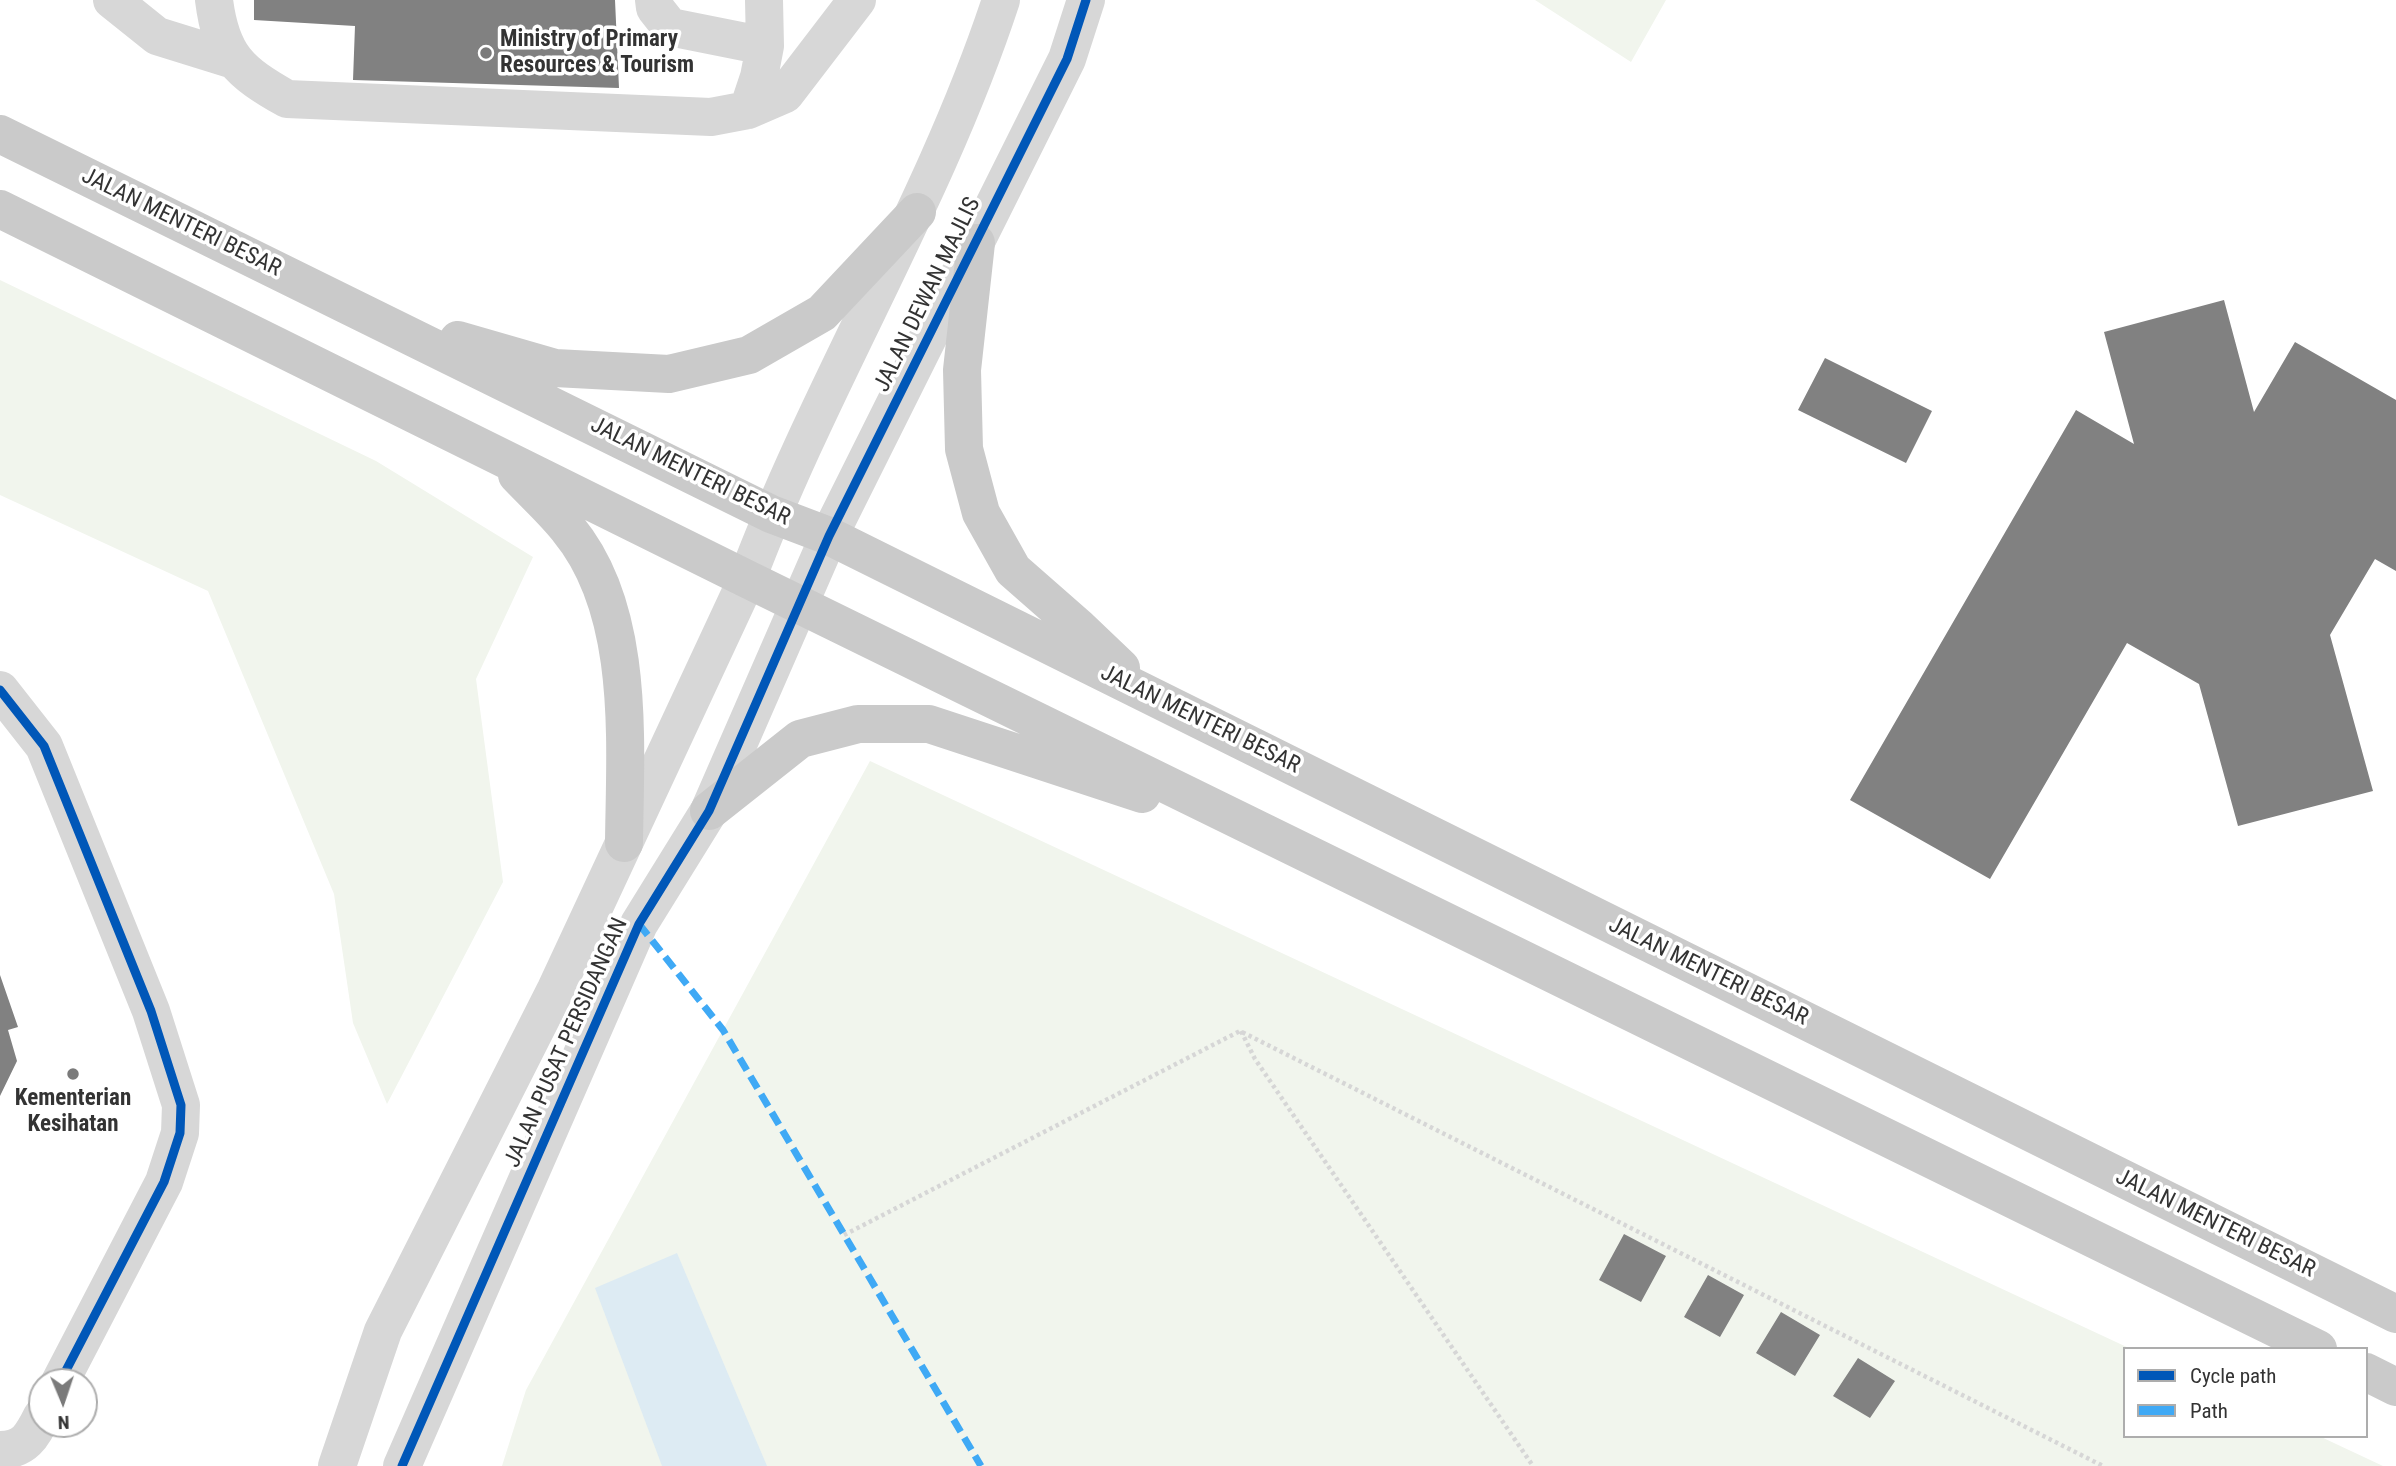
<!DOCTYPE html>
<style>
body{margin:0}
#map{position:relative;width:2396px;height:1466px;overflow:hidden;background:#fff;font-family:"Roboto Condensed",sans-serif}
canvas{display:block}
.legend{position:absolute;left:2123px;top:1347px;width:245px;height:91px;box-sizing:border-box;background:#fff;border:2px solid #adadad;margin:0;padding:9px 12px;list-style:none;font-size:21px;color:#333}
.legend li{display:flex;align-items:center;gap:14px;height:35px}
.legend b{width:35px;border:2px solid #adadad}
.north{position:absolute;left:28px;top:1368px;width:70px;height:70px;box-sizing:border-box;background:#fff;border:2px solid #adadad;border-radius:50%;rotate:178deg;font-size:19px;font-weight:700;line-height:28px;text-align:center;color:#333}
.north::after{content:'';display:block;margin:auto;width:24px;height:32px;background:#7a7a7a;clip-path:polygon(50% 0,100% 100%,50% 72%,0 100%)}
</style>
<div id="map">
<canvas width="2396" height="1466"></canvas>
<ul class="legend">
<li><b style="height:9px;background:#0057b8"></b>Cycle path</li>
<li><b style="height:9px;background:#3fa9f5"></b>Path</li>
</ul>
<div class="north">N</div>
</div>
<script>
const ctx = document.querySelector('canvas').getContext('2d');
ctx.lineJoin = 'round';
function paint(path, color) { ctx.fillStyle = color; ctx.fill(path, 'evenodd'); }
function strokePath(path, color, width, dash) { ctx.strokeStyle = color; ctx.lineWidth = width; ctx.lineCap = dash ? 'butt' : 'round'; ctx.setLineDash(dash || []); ctx.stroke(path); }
function label(font, color, halo, rows, align = 'center') {
  ctx.font = font + ' "Roboto Condensed",sans-serif'; ctx.lineWidth = 7; ctx.setLineDash([]); ctx.textBaseline = 'middle'; ctx.strokeStyle = halo; ctx.fillStyle = color; for (const [text, x, y, turn = 0] of rows) {
    ctx.save(); ctx.translate(x, y); ctx.rotate((+turn || 0) * Math.PI / 180); ctx.textAlign = isNaN(turn) ? turn : align; if (halo) ctx.strokeText(text, 0, 0); ctx.fillText(text, 0, 0); ctx.restore();
  }
}
const green = new Path2D(`
 M1535,0H1666L1631,62Z
 M0,280L376,461L533,557L476,679L503,882L387,1104L353,1023L334,894L208,591L0,495Z
 M870,761L2131,1349H2125V1436H2319L2383,1466H502L526,1390Z`);
const water = new Path2D(`
 M677,1253L767,1466H662L595,1288Z`);
const building = new Path2D(`
 M254,0H615L619,88L353,80L355,26L254,20Z
 M2224,300L2254,412L2295,342L2396,400V571L2375,559L2330,635L2373,791L2238,826L2199,684L2127,643L1990,879L1850,800L2076,410L2134,444L2104,332Z
 M1825,358L1932,411L1906,463L1798,410Z
 M0,975L18,1027L8,1030L17,1061L0,1096Z
 M1624,1234L1666,1256L1641,1302L1599,1280Z
 M1708,1275L1744,1295L1720,1337L1684,1317Z
 M1781,1312L1820,1335L1795,1376L1756,1353Z
 M1858,1358L1895,1381L1870,1418L1833,1396Z`);
const path = new Path2D(`
 M1241,1031L1255,1059L1533,1466
 M844,1235L1240,1031L2103,1466`);
const minor = new Path2D(`
 M112,0L157,36L231,59
 M214,0C221,56 239,72 287,99L711,117L748,110L759,77L765,46L764,0
 M654,0L655,8L670,27L765,46
 M748,110L785,94L857,0
 M0,690L44,746L151,1011L181,1105L180,1133L164,1182L60,1382
 M0,1450C25,1450 32,1436 42,1416
 M337,1466L383,1331L556,989L747,579C821,382 935,201 1001,0
 M402,1466L639,924L709,811L829,536L1067,59L1086,0`);
const major = new Path2D(`
 M0,134L771,514L829,536L2396,1314
 M0,209L747,579L2318,1349
 M976,243L962,370L964,449L981,513L1013,570L1078,627L1121,668
 M458,340L555,368L669,374L749,355L822,313L917,212
 M517,475C534,493 553,510 568,529C636,611 625,743 624,843
 M709,811L800,739L858,724H929L1142,794
 M2366,1372L2396,1387`);
const quiet = new Path2D(`
 M639,924L723,1030L981,1466`);
const cycleway = new Path2D(`
 M0,690L44,746L151,1011L181,1105L180,1133L164,1182L60,1382
 M402,1466L639,924L709,811L829,536L1067,59L1086,0`);
const markers = [
 [486,53,7,"#7a7a7a"],
 [73,1074,7,"#7a7a7a"]
];
const poiNames = [
 ["Ministry of Primary",500,40],
 ["Resources & Tourism",500,66],
 ["Kementerian",73,1099,"center"],
 ["Kesihatan",73,1125,"center"]
];
const streetNames = [
 ["JALAN MENTERI BESAR",181,223,26],
 ["JALAN DEWAN MAJLIS",928,295,-64],
 ["JALAN MENTERI BESAR",690,472,26],
 ["JALAN MENTERI BESAR",1200,720,26],
 ["JALAN MENTERI BESAR",1708,972,26],
 ["JALAN PUSAT PERSIDANGAN",567,1043,-66],
 ["JALAN MENTERI BESAR",2215,1224,26]
];
paint(green, '#f1f5ed');
paint(water, '#ddebf3');
paint(building, '#818181');
strokePath(path, '#d6d6d6', 4.5, [3.5, 3.5]);
strokePath(minor, '#d7d7d7', 38);
strokePath(major, '#cacaca', 38);
strokePath(quiet, '#3fa9f5', 7, [14, 7]);
strokePath(cycleway, '#0057b8', 9);
for (const [x, y, r, color] of markers) { const dot = new Path2D(); dot.arc(x, y, r, 0, 2 * Math.PI); ctx.fillStyle = color; ctx.fill(dot); strokePath(dot, '#fff', 2.5); }
label('bold 23px', '#333', '#fff', poiNames, 'left');
label('23px', '#333', '#fff', streetNames);
</script>
